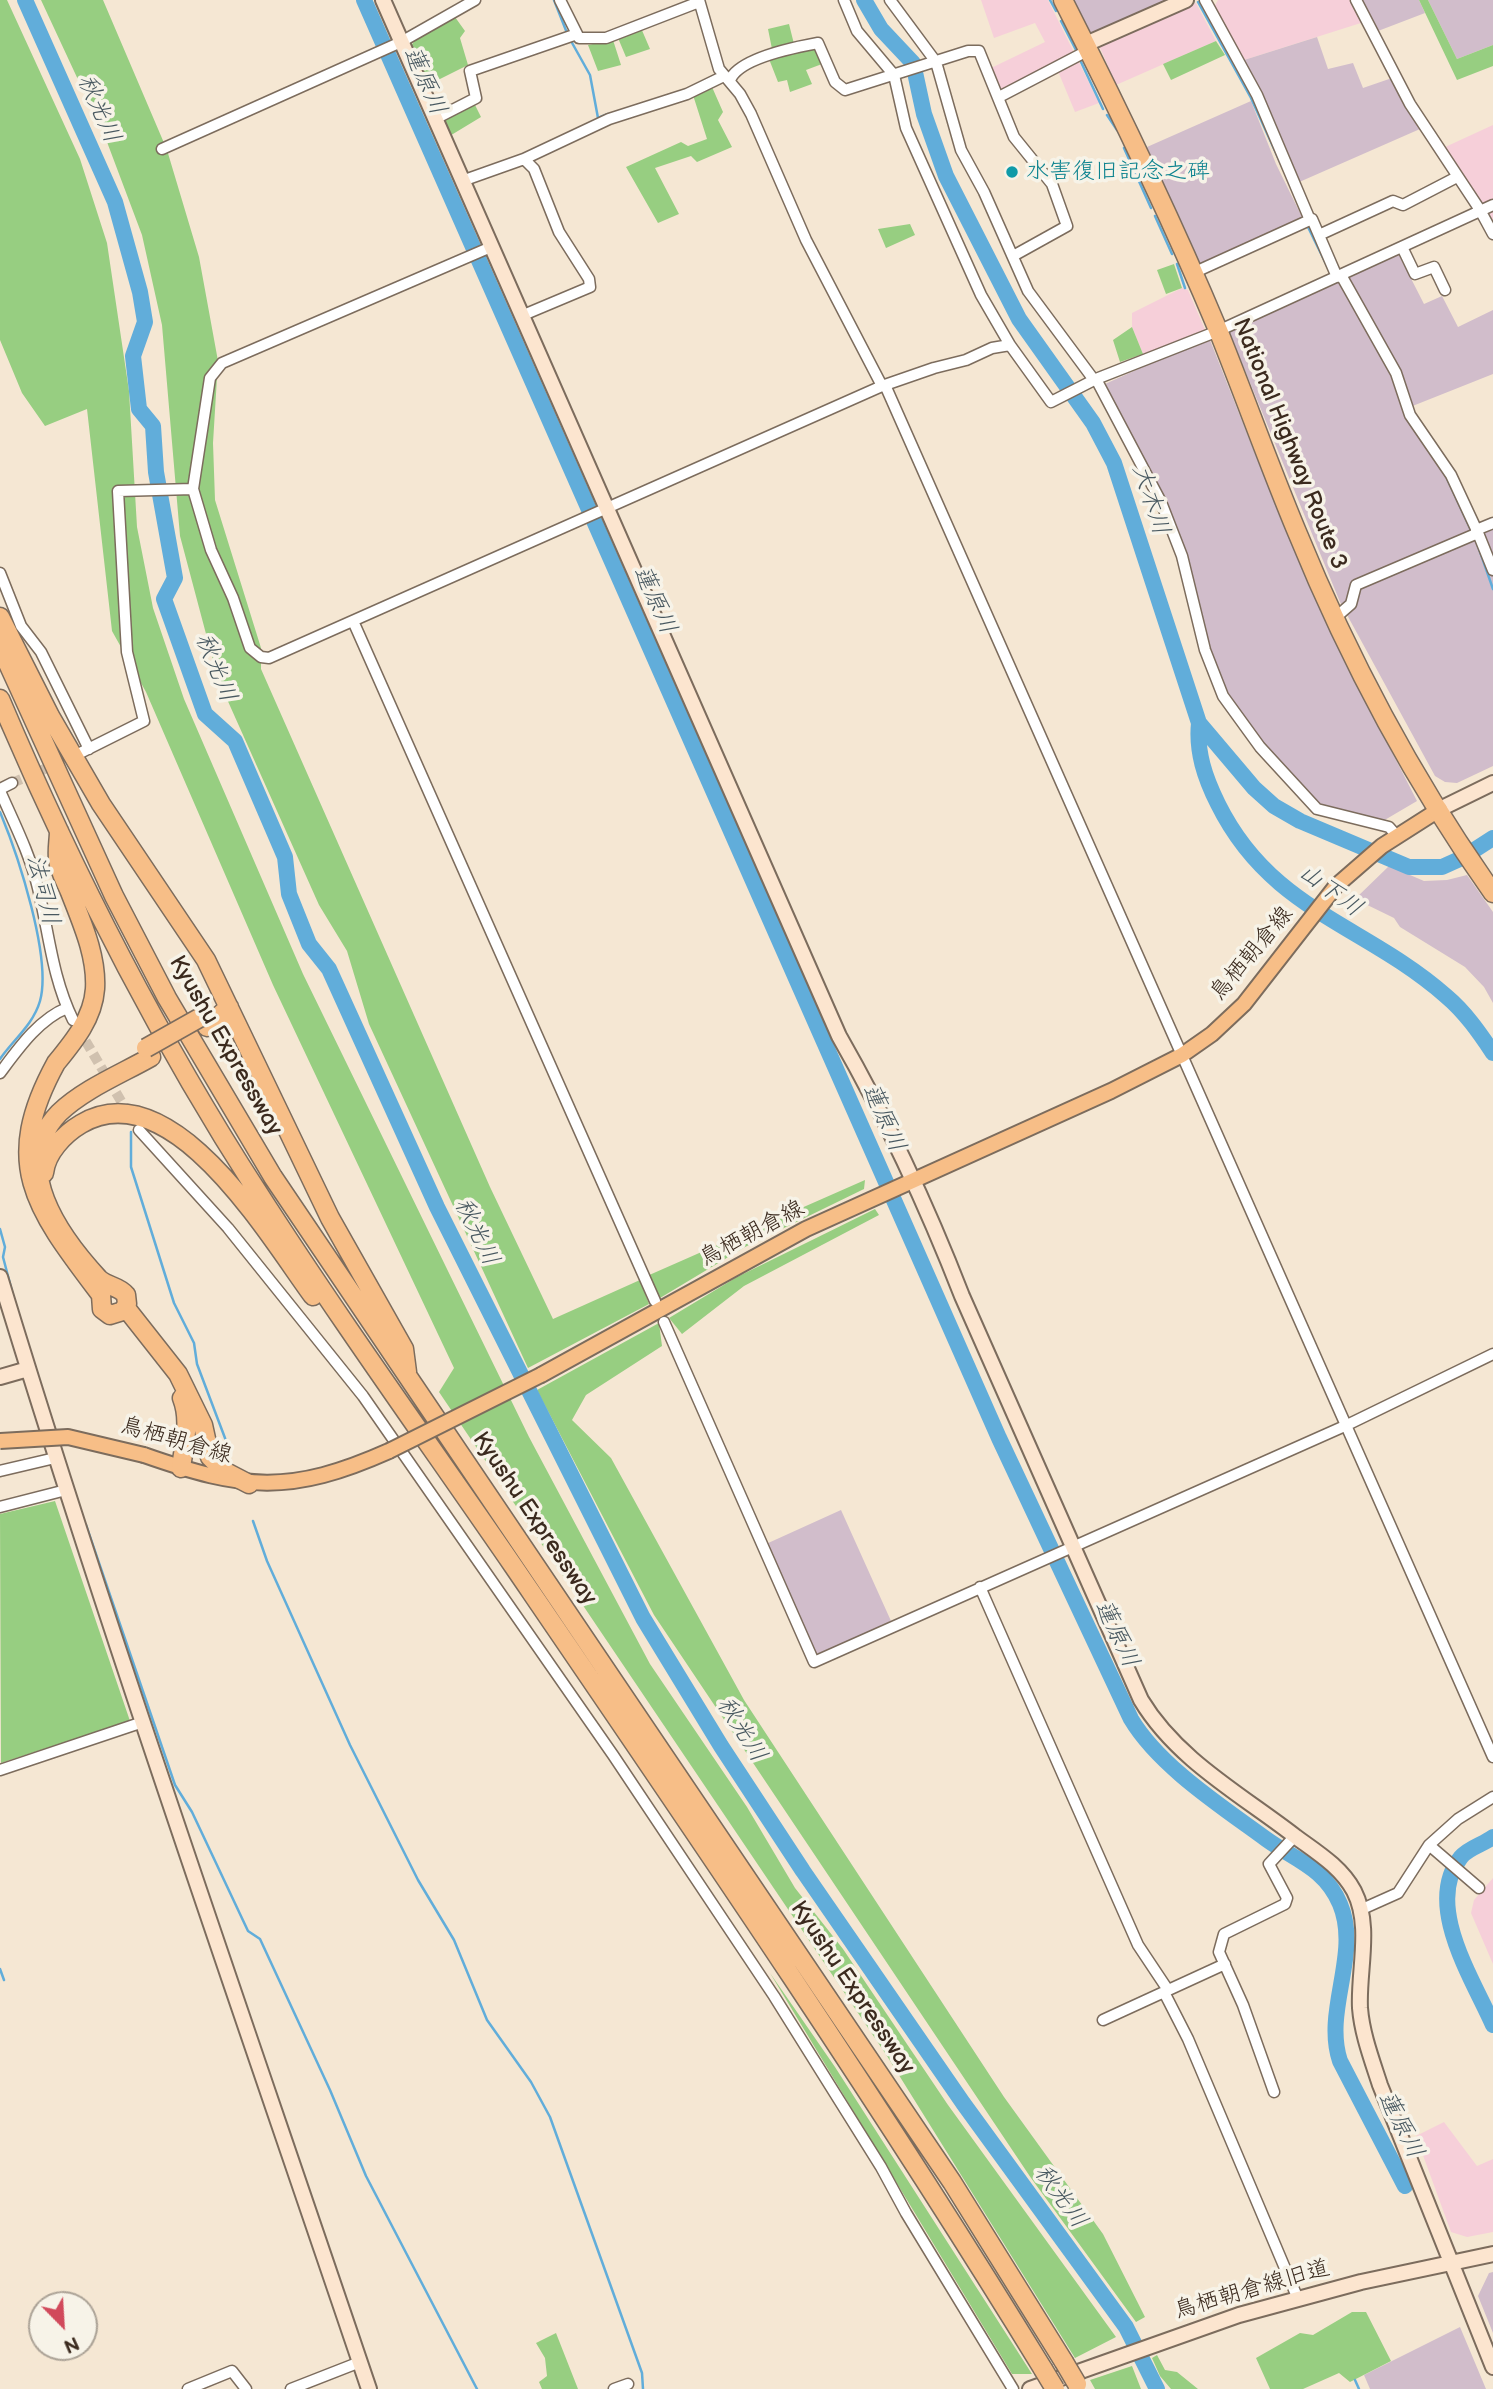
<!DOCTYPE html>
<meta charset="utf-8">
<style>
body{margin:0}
#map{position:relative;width:1493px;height:2389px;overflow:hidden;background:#f5e7d3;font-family:"Balsamiq Sans",sans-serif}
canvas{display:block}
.north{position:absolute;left:28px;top:2291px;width:70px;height:70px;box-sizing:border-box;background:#f7f3e8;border:2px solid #aca397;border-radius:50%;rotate:156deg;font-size:19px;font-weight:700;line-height:28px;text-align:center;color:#3b2a1e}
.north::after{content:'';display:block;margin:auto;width:24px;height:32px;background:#d1495b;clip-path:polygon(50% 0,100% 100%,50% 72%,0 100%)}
</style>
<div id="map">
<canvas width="1493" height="2389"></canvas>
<div class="north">N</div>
</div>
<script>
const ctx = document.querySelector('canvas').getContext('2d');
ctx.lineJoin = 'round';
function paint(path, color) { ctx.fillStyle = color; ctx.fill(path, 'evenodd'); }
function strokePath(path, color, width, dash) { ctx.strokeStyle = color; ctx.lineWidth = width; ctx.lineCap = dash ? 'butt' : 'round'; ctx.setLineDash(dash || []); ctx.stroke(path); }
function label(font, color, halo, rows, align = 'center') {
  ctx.font = font + ' "Balsamiq Sans","Klee One",sans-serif'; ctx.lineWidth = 7; ctx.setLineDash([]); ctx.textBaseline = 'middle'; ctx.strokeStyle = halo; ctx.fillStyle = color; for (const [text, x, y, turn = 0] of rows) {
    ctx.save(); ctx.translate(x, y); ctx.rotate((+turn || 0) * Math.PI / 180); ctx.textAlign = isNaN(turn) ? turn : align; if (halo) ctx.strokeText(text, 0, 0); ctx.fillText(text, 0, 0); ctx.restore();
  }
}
const built = new Path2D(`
 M981,0H1048L1099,103L1075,112L1055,64L1000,92L989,69L1045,42L1035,23L994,38Z
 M1218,0H1352L1364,22L1241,61L1214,7Z
 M1196,3L1216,41L1116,85L1098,43L1146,19Z
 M1493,125V220L1443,148Z
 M1182,288L1188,290L1206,332L1143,354L1132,327V313Z
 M1493,1878V1964L1471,1913L1474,1900Z
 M1444,2122L1477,2166L1493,2159V2232L1467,2237L1451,2232L1416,2136Z`);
const industrial = new Path2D(`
 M1072,0H1175L1091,37Z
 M1361,0H1419L1425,13L1378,31Z
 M1428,0H1493V45L1457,59Z
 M1317,37L1328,69L1353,63L1363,88L1392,78L1420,129L1297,183L1241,61Z
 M1251,101L1276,164L1303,219L1200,267L1147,147Z
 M1398,253L1424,304L1442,296L1458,327L1493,310V374L1405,409L1446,475L1472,530L1493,527V766L1457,783L1445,782L1435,776L1340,602L1228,329Z
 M1205,339L1210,340L1261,469L1347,664L1417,801L1383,821L1317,805L1263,747L1227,696L1208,650L1186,558L1105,388V384Z
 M1389,866L1424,881L1447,880L1467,875L1493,912V1003L1484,987L1465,967L1400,927L1394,918L1355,899Z
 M841,1510L891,1621L821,1654L814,1652L766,1544Z
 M1493,2272V2333L1478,2296L1489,2273Z
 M1460,2327L1486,2389H1370L1364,2375Z`);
const green = new Path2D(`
 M0,0H7L80,159L107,243L129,391L137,527L153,608L184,699L303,974L529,1437L650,1664L747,1807L795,1888L843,1949L948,2105L1116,2337L1075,2358L887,2056L439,1392L454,1368L273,985L146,692L112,631L87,409L45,426L22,393L0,340Z
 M41,0H103L167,150L199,257L218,361L213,443L215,500L261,648V669L490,1187L553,1319L640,1280L649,1304L528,1368L369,1024L347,951L319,905L218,679L180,536L162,325L142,235L107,142Z
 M1419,0H1428L1457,59L1493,45V66L1457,80Z
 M455,17L465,31L460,38L468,65L426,86L409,49L415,40Z
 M789,24L794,44L772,49L768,29Z
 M641,28L650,49L626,57L618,38Z
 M613,40L621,65L598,71L588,45Z
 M1216,41L1225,55L1171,80L1163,64Z
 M814,47L822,64L806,70L812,84L790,92L787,80L778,82L769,59Z
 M712,87L723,112L718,120L732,147L697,162L691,156L655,168L679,214L658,223L626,167L681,142L688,146L707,139L693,95Z
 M473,101L481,117L448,137L439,120Z
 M910,224L915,235L886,248L878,229Z
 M1174,264L1182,288L1166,294L1157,270Z
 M1132,327L1143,354L1120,362L1113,340Z
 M865,1180L864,1189L745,1247L660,1298L647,1276Z
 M875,1209L879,1215L744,1286L682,1334L669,1318L737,1277Z
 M659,1323L662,1346L586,1395L572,1420L611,1458L744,1700L1004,2097L1103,2234L1145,2317L1136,2322L1031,2178L654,1615L537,1390Z
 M55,1501L130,1721L1,1763L0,1514Z
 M770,1973L835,2067L1032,2374H1012Z
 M1352,2312H1366L1391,2361L1350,2382L1339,2373L1303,2389H1270L1256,2358L1300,2333L1313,2335Z
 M556,2333L578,2389H542L539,2382L547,2376L545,2358L536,2343Z
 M1157,2355L1165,2370L1177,2372L1198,2389H1171L1160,2376L1152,2358Z
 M1132,2366L1141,2389H1095L1090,2380Z`);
const stream = new Path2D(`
 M554,0L567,33
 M1050,0L1056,11
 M1198,2L1251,98L1291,186
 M1061,21L1076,50
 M571,41L590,75L598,118L608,114
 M1081,62L1103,109
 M1107,115L1117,130
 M1124,148L1151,208
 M1155,216L1172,254
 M1308,227L1329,270
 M1177,264L1185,288
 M1407,418L1446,476L1471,530
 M1477,543L1493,589
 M0,812C18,855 52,958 40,1001C33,1025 13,1040 0,1059
 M131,1132V1167L174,1303L194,1343L197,1364L228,1446
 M0,1229L5,1247L3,1257L14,1299
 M253,1521L267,1561L350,1745L418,1880L454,1940L487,2020L531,2082L550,2117L642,2373L643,2389
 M86,1525L175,1785L192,1812L248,1931L260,1939L330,2090L366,2176L477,2389
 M0,1969L4,1980
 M1355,2380L1359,2389`);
const river = new Path2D(`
 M25,0L115,202L140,292L145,322L133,356L139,409L153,426L156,472L175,578L164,599L205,714L235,741L285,857L289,894L309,944L329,969L437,1207L643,1618L721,1746L803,1871L963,2103L1126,2327L1157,2389
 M364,0L999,1438L1131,1719C1159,1766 1221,1806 1266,1839C1295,1860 1325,1868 1340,1904C1361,1954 1323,2010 1340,2061L1405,2186
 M864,0L881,29L913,63L924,114L946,176L1019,319L1093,423L1114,463L1199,723L1254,788L1274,806L1300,821L1409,867H1442L1462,858L1493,838
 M1199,723C1196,752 1205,778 1218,804C1271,911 1364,924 1446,996C1465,1012 1479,1032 1493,1053
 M1493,1837C1484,1844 1468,1848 1461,1857C1423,1904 1473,1979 1493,2025`);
const streetTunnel = new Path2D(`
 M12,783L75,756
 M78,1028L131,1118`);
const street = new Path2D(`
 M560,0L579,38H606L699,2
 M699,0L719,69L740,94L751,114L806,240L882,386
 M844,0L857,31L894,75L906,128L981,295L1010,345L1051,402L1096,379L1218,331L1493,205
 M890,0L936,62L961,150L984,192L1028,291L1094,380
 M1205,0L1257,95L1310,220
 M1356,0L1410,104L1480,210L1493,234
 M730,80C739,58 796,47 818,43L835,82L845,90L968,51H979L1014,137L1052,184L1067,226L1013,256
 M999,97L1089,50
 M435,119L476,98L470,71L577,34
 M162,149L401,42L475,0
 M462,181L524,159L609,119L687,94L724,76
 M1319,235L1393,201L1403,205L1457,177
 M1402,247L1415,274L1434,267L1445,290
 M1193,273L1312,219L1337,277
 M1341,275L1396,373L1410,415L1451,475L1478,533
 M521,316L590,287L589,279L559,232L534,169L524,159
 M1096,379L1161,502L1182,556L1205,650L1223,696L1260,747L1317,809L1389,827L1397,836
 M885,385L1493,1757
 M193,489L210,378L222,363L491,247
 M1476,530L1493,523
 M0,573L21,626L41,652L89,749
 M1335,618L1351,604L1356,585L1478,533L1493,570
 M353,621L655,1301
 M78,754L144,721L127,652L118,491L193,489L211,550L233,598L250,648L261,657L269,658L882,386L934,368L966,360L992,348L1010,345
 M0,789L12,783
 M0,791C14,823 30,854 38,888C49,933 52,977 73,1020
 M0,1073C18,1049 39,1019 67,1008
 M139,1130L228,1228L363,1396L613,1755L774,1996L881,2167L906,2213L1013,2389
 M664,1322L814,1662L1347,1425L1493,1354
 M0,1471L55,1458
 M0,1507L66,1490
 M980,1587L1138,1945L1168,1990
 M0,1770L143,1722
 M1429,1845L1479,1888
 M1360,1910L1398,1893L1429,1845L1458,1819L1493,1797
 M1165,1994L1188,2039L1298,2299
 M1103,2020L1225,1964
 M1274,2092L1243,2005L1219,1952L1224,1934L1285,1904L1287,1898L1269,1864L1295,1836
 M188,2389L232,2371L246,2389
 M291,2389L360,2362
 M614,2389L628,2384`);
const secondary = new Path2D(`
 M383,0L839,1036C887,1120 927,1206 962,1296L1141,1700C1177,1760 1242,1795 1296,1837C1318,1853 1341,1867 1354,1891C1372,1926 1358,1971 1360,2008C1362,2034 1372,2060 1380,2085L1493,2367
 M1086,44L1186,0
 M1440,809L1493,783
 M0,1277C114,1651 244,2019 369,2389
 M0,1377L28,1369
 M1030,2389L1239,2315L1361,2282L1493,2254`);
const primary = new Path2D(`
 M541,1375L806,1229L1111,1091L1182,1055L1212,1034L1244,1004L1336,886L1382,846L1440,809
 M144,1455C244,1490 290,1495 389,1451`);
const highway = new Path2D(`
 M1063,0C1118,108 1171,218 1218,330C1245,397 1269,465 1297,532C1348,657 1415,783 1493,893
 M0,617L50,716L101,804L206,960L330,1218L404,1349L407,1372
 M0,646L114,896L167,998L273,1177L952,2182L1064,2362
 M0,699C72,869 157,1036 257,1191C339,1319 428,1442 514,1567C695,1832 876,2096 1043,2369
 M59,831C59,840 57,849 58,858C58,869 66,882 70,892C82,923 97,956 95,989C93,1018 74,1041 56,1063C0,1165 36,1209 101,1295L102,1309L110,1315L123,1311L127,1304L126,1295C119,1286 108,1287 99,1279C60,1237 8,1166 59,1113C84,1089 121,1074 151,1057
 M207,1027L229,1007
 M44,1173C46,1153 64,1134 81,1124C172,1070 270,1238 313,1296
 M126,1308L178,1374L203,1425L210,1457L224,1471L249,1484
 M181,1468C184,1444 191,1421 182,1398`);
const primaryBridge = new Path2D(`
 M0,1441L68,1437L144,1455
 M389,1451L541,1375`);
const highwayBridge = new Path2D(`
 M146,1048L201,1017
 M1064,2362L1077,2384
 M1043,2369L1055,2389`);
const markers = [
 [1012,172,7,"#0f9aa8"]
];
const cultureNames = [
 ["水害復旧記念之碑",1026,172]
];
const streetNames = [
 ["National Highway Route 3",1289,444,68],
 ["鳥栖朝倉線",1252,954,-50],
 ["Kyushu Expressway",225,1046,60],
 ["鳥栖朝倉線",752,1234,-28],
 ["鳥栖朝倉線",176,1441,16],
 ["Kyushu Expressway",534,1519,56],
 ["Kyushu Expressway",852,1988,56],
 ["鳥栖朝倉線旧道",1252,2290,-16]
];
const waterNames = [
 ["蓮原川",424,81,66],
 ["秋光川",98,109,66],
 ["大木川",1150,500,72],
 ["蓮原川",654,600,66],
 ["秋光川",215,668,68],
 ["法司川",42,890,76],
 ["山下川",1330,891,36],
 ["蓮原川",883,1118,66],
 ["秋光川",476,1232,64],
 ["蓮原川",1116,1634,65],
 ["秋光川",741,1730,58],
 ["蓮原川",1400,2125,63],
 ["秋光川",1060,2197,54]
];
paint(built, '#f6cfd9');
paint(industrial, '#d1bdcb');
paint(green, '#97ce81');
strokePath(stream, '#61adda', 2.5);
strokePath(river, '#61adda', 16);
strokePath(streetTunnel, '#d0c1af', 10, [10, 5]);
strokePath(street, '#7c6c5d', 13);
strokePath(secondary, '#7c6c5d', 18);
strokePath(primary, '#7c6c5d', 18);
strokePath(highway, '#7c6c5d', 21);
strokePath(street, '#fff', 10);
strokePath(secondary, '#fce5cf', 14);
strokePath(primary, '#f7be87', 14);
strokePath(highway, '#f7be87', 18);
strokePath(primaryBridge, '#7c6c5d', 18, []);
strokePath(highwayBridge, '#7c6c5d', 21, []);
strokePath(primaryBridge, '#f7be87', 14);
strokePath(highwayBridge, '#f7be87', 18);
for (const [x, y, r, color] of markers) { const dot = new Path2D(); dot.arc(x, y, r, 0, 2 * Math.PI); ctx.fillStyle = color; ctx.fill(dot); strokePath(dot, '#f7f3e8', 2.5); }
label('23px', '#0d838f', '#f7f3e8', cultureNames, 'left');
label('23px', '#3b2a1e', '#f7f3e8', streetNames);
label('italic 24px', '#485860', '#f7f3e8', waterNames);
</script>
